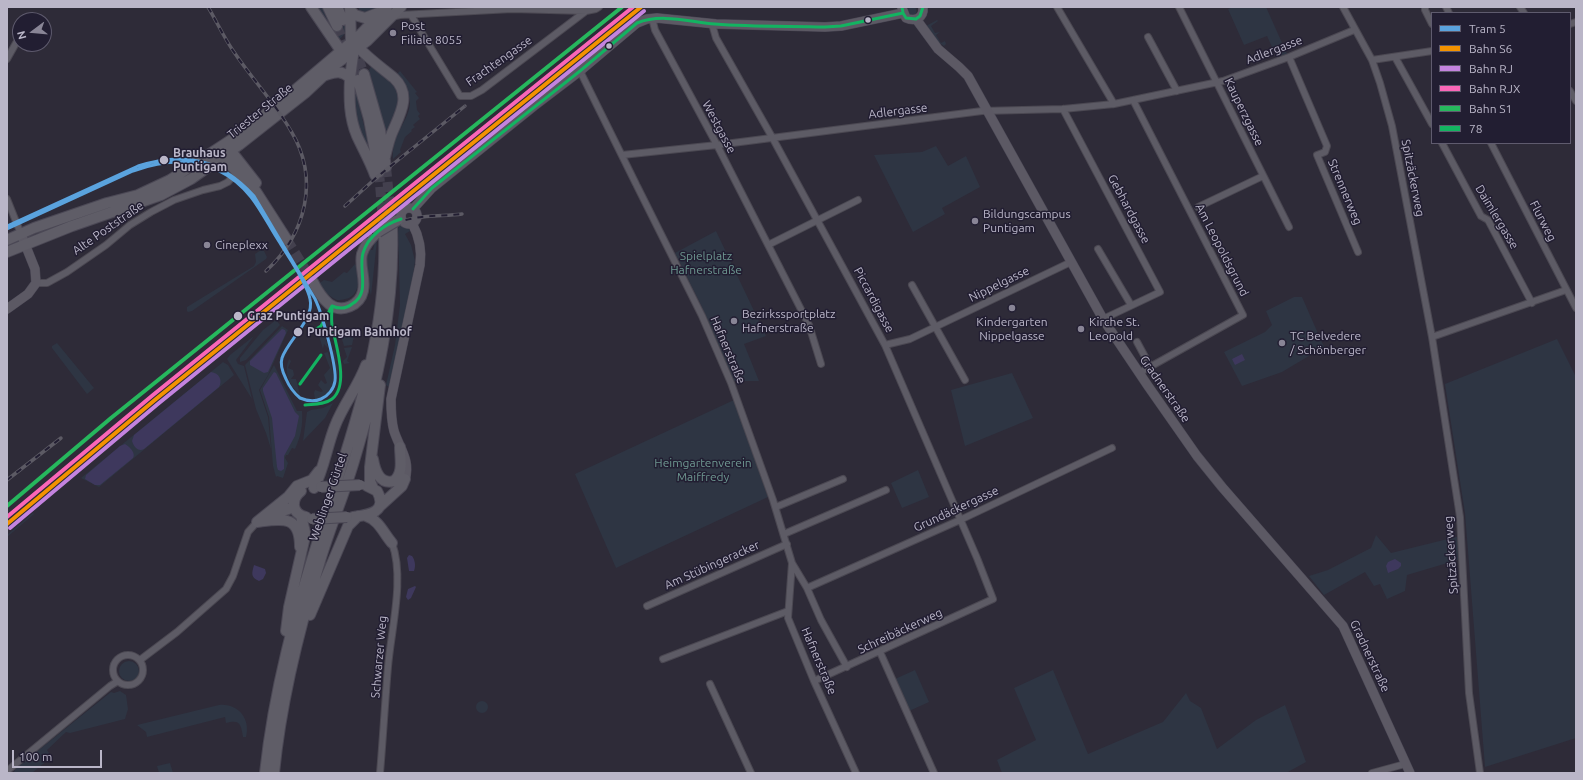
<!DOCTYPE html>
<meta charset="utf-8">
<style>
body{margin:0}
#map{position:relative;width:1583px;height:780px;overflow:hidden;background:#2e2b38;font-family:Ubuntu,sans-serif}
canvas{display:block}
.frame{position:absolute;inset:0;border:8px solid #bab6c8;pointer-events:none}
.legend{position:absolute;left:1431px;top:12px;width:140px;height:132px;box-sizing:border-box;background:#221e32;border:1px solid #5f5b6e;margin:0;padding:5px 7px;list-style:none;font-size:12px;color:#bab6c8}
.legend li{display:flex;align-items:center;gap:8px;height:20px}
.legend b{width:20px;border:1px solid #5f5b6e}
.north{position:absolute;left:12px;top:12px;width:40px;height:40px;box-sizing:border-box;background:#221e32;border:1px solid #5f5b6e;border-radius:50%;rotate:254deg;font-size:11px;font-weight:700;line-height:16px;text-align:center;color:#bab6c8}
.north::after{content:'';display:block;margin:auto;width:14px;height:18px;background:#898596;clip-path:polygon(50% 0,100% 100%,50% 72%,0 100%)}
.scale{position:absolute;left:12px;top:750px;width:90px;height:18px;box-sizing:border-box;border:2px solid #bab6c8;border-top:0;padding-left:5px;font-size:12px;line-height:14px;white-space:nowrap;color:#bab6c8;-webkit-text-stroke:3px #221e32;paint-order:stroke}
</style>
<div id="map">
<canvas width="1583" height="780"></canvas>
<div class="frame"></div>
<ul class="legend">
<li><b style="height:5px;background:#5aa3de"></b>Tram 5</li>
<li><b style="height:5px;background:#f39200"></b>Bahn S6</li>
<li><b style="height:5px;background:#c483df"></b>Bahn RJ</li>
<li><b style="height:5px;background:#fa66b7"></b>Bahn RJX</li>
<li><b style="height:5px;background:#26b75d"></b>Bahn S1</li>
<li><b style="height:5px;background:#13b361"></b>78</li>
</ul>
<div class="north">N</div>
<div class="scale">100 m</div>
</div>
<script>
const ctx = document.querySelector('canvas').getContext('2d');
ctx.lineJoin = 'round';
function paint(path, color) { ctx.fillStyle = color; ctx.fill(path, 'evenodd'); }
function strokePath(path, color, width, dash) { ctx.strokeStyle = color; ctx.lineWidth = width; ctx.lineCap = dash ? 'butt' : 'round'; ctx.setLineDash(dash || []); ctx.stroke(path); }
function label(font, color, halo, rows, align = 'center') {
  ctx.font = font + ' Ubuntu,sans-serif'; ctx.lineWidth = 3; ctx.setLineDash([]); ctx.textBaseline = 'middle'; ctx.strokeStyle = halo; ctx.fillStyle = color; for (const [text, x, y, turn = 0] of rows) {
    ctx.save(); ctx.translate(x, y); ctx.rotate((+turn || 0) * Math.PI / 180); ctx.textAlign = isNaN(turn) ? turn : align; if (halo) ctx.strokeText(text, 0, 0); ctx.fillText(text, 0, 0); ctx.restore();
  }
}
const green = new Path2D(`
 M907.5 11a4.5 4.5 0 1 1 9 0a4.5 4.5 0 1 1-9 0Z
 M314,7H322L333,29L345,14L341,7H347L348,30L339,40Z
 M359,7H376L370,13H362L359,10Z
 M1233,7H1266L1287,54L1277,58L1267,36L1244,45L1228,9Z
 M937,20L938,21L931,26L935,33L940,32L936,35L941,43L945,41L946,44L944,46L938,42L926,26Z
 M372,65C407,95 403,95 386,135L369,70Z
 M400,71L417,92L415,93L419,98L416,101L417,110L420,114L418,116L420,119L413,125L415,127L411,130L412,131L405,137L400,150L401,152L393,159C391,121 429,114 397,74Z
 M353,85L355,86L371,157L355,117Z
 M936,146L948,166L966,156L980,187L942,208L945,214L913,232L874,155L922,152Z
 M402,224L408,227L410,231L405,234L411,245L415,261L412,284L389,387L386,385L395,345L400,305L398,225Z
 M716,231L766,336L744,344L759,381H734L701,305L675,253Z
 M377,240L371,296C369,282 362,263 370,250H373L375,241Z
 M261,250L264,251L267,257L266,259L192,311L188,312L187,311V307L254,266L256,262L255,254Z
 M355,264C361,276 360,297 345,299C341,300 338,301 335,299C328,296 323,289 318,284L324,280L332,282L344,272L347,273Z
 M1294,297H1302L1324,347L1282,372L1242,386L1224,352L1265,332L1272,325L1266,311Z
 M276,320L280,325L246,360L240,362V358L263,330Z
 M282,326L288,330L268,375L259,390L268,417L271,449L266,433L256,409L245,365Z
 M355,332L352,345L344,346L341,336Z
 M319,333H321L325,336L328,348L324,344L323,349L319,336Z
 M254,336L236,360L238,364L244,366L252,399L227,359L230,355Z
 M1557,339L1576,377V738L1485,767L1465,513L1445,384Z
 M57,343L94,388L87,394L52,348V346Z
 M352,347L347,361L350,363L344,364L343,361L347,357L344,348Z
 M335,350L338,369V376L331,351Z
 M328,352C333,370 341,394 315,399L314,393L315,390L321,392L323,391L318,385L321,380L325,384L327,383L324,375L330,368L324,353Z
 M289,359L291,361L288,368L293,370L294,375L291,379H296L300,395C290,386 283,372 289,359Z
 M223,362L228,365L234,375L99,487L81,478Z
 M274,365L297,411H302C303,425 301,436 295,449L292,448L288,455H286L285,458L288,463L283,478L277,476L276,477L273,466L269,417L260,390Z
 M1012,373L1033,418L965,446L951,390Z
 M734,400L768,497L616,568L575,474Z
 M333,403L325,418L303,441L307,412L311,410L323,408Z
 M918,470L929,497L902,508L891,483Z
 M33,513L34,514L7,537V535Z
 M1376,535L1391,553L1460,536L1461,559L1407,575L1405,591L1387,599L1380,584L1374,586L1365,572L1324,595L1309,576L1328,570L1371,548Z
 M119 671a10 10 0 1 1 20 0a10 10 0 1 1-20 0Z
 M915,670L929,702L909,711L895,679Z
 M1053,670L1088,754L1163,722L1186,693L1190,701L1201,708L1217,749L1256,720L1285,705L1306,762L1286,773H1002L997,760L1036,740L1014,688Z
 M120,691L126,695L128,709L125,719L70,733L66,732L47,750L49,753V759L32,773H14L15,769L111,692L114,693Z
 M476 707a6 6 0 1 1 12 0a6 6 0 1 1-12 0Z
 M219,705C238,703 251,719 246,737H243C241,724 240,719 226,723L225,717L147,737L146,732L137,725Z
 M170,763L173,773H159L157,766Z`);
const water = new Path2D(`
 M282,329L285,330L286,333L268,372L264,373L250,365V361Z
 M1242,354L1245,360L1235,365L1232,359Z
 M211,372C219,373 223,380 219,387L144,449C138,452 134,447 132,441L134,435Z
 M274,372L276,373L295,412L299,416L295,436L284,456V469L281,471L278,470L277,467L272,418L263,391V388Z
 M125,444C130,447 136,453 133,458L100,485H95L85,479L86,475L120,446Z
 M409,555L412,556C415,560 416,566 414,571H409L407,558Z
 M1395,559L1401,563V566L1398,569L1388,573L1386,566L1388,562Z
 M254,565L265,569L266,573L263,579L259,581C250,577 252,573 254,565Z
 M415,586L416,587L411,598L408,600L406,597L408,589Z`);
const primaryTunnel = new Path2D(`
 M337,26L358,80
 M353,45L364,74
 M386,167L392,227
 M379,172L384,233
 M287,240L313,282`);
const street = new Path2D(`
 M1057,7L1114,104
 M1179,7L1289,227
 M1343,7L1372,60L1380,83L1392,126L1432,337L1460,517L1469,693L1480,773
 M1425,7V10L1432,24
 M1446,7L1449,13
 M1520,7L1524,13
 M411,15L460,96H471L482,90L586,11
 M391,17L400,15L512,9L586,11L596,9L599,7
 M652,18L655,30L717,145L809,325L821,364
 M712,24L716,38L772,137L885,345L977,558L993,599L814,681
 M1570,24L1576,22
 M1148,37L1177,91
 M1289,57L1327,146L1325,152L1317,155L1358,252
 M1395,57L1432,124
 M7,59L16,43
 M1372,60L1432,51
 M580,71L636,184
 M1570,91L1576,101
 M1133,100L1243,315L1139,373
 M1063,109L1160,292L1103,319
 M1442,143L1481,216L1488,220L1532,303
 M1491,143L1576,308
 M622,155L717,145L982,111L1063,109L1114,104L1223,81L1289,57L1354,30
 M637,186L702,316L731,383L773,500L792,563L788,618L814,681L856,773
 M7,199L21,234
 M1198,207L1263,176
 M768,245L858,200
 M1098,249L1131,305
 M36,283H47L67,272L106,245L130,225L151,212L174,200L203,190L220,186L228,182L235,174V170
 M912,285L965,380
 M1432,337L1566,290
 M1137,342L1150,366
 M885,345L910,339L1071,262
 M776,507L843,479
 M784,534L886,490
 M792,563L807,588L821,620L847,667
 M807,588L960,520L1112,448
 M647,606L787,544
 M880,652L934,773
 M113 670a15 15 0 1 1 30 0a15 15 0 1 1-30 0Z
 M663,659L788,611
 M140,660L177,632L226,589L233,576L248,532L257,522
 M710,684L751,773
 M7,771L110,686L118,681
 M380,773C383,738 385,702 388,667C391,630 405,578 392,543
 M1372,773L1405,764`);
const secondary = new Path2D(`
 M902,8L906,18C915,22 924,18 923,7
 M916,19L938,49L959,67L968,76L1103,319L1148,386L1197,456L1222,487L1343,626L1410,773
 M401 216a8 8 0 1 1 16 0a8 8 0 1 1-16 0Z
 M413,209L432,188L534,106L580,71L637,23L647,19L657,18L716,24L825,27L841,26L903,13
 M7,309L28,294L36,283L35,269L21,234
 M405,479C411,461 399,447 394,431C391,420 391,410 391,399L420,265C422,251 419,236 412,223`);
const primary = new Path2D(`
 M311,7L341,51
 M328,7L337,26
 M337,7L343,20
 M351,11L355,15L365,18L378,13
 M349,46L351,42L350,7
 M358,47C369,59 382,68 394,78C412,95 400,114 392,133C389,140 387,149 385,157
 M364,74L380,130L386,167
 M326,75C336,72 342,70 350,78C349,98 349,117 357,136C363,149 370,161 375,175
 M350,78L354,48
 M358,80L369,119L379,172
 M224,149L231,151L256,183
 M220,151L228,163L253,187L287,240
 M7,240L34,228L107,203L138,195L170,180L234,138L275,107L361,34L387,7
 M7,252L72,226L161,195L191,179L239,145L305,93L336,64L367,41L401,7
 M313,282C317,290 322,298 329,304C342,314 360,305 363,291C366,278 359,266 362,254C365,244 371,238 378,232
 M373,459C375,471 380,485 394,481C404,473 400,458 400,447
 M314,488C324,469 327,446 335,426C343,405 358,387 366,365
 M373,488L370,481V467L380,385
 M301,491C290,500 292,514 306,517
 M379,507L402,486L405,479
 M268,516L294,507
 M366,516C379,520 384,534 392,543
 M353,517C367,515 389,513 377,491L367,486
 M257,522L288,497L297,486L312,480L319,471
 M257,522C281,519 300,514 300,547
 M310,615L348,526L358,516
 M286,631L289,607L304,541L305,532L301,516
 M265,773C274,690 295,613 320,534C351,436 388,338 384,233
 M274,773C281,702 299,629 320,561C330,527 344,495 354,461C377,385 395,307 392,227`);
const rail = new Path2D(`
 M208,7C217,22 224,38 234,52C252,79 275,103 291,131C320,179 306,234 266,271
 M345,206L377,177L465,106
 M324,269C352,246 379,224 415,218C431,215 447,216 462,214
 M7,480L61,438`);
const primaryBridge = new Path2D(`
 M378,232L398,220
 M321,487L360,485
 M312,519L347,517`);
const bus1 = new Path2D(`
 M902,7L903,13L906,18L916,19L920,16L923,7
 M413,209L432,188L580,71L637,23C661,13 690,22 715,24C752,27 789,26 825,27L841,26L903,13
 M332,306C339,309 346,309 352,304C371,293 358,270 363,253C368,236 385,224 401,219
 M313,331L321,326L332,306
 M300,384L321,355
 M305,405C314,404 324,405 332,399C350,385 335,343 332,325C331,318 332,312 332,306`);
const rail1 = new Path2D(`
 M7,524L156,399L641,7`);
const rail2 = new Path2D(`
 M10,528L159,403L644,11`);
const rail3 = new Path2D(`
 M7,517L153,395L633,7`);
const rail4 = new Path2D(`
 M7,506L111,418L622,7`);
const tram1 = new Path2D(`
 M7,226L138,166C185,151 220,159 254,196L315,299C322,313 337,367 335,381C334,389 328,396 321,399C314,402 307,401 300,398C294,393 289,386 286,379C283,373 280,364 282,358C288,340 315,319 310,299C307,283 289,258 280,243C270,228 262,211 251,197C219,158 178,155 133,171L7,229`);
const markers = [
 [868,20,3.5,"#bab6c8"],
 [393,33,4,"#898596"],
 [609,46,3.5,"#bab6c8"],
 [164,160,5,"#bab6c8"],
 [975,221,4,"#898596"],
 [207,245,4,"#898596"],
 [1012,308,4,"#898596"],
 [238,316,5,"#bab6c8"],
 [734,321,4,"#898596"],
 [1081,329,4,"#898596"],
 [298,332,5,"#bab6c8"],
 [1282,343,4,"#898596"]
];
const poiNames = [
 ["Post",401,26],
 ["Filiale 8055",401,40],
 ["Bildungscampus",983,214],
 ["Puntigam",983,228],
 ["Cineplexx",215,245],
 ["Bezirkssportplatz",742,314],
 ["Hafnerstraße",742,328],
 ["Kindergarten",1012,322,"center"],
 ["Nippelgasse",1012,336,"center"],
 ["Kirche St.",1089,322],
 ["Leopold",1089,336],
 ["TC Belvedere",1290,336],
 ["/ Schönberger",1290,350]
];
const streetNames = [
 ["Adlergasse",1274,50,-21],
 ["Frachtengasse",499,61,-35],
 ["Triester Straße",260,111,-39],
 ["Adlergasse",898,111,-7],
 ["Kauperzgasse",1244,112,64],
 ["Westgasse",719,127,62],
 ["Spitzäckerweg",1413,178,79],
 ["Strennerweg",1345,192,67],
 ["Gebhardgasse",1129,209,62],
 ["Daimlergasse",1497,217,59],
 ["Flurweg",1543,221,63],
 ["Alte Poststraße",108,228,-35],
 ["Am Leopoldsgrund",1222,250,63],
 ["Nippelgasse",999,284,-26],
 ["Piccardigasse",874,300,62],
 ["Hafnerstraße",728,350,67],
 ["Gradnerstraße",1165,389,55],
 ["Weblinger Gürtel",328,497,-71],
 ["Grundäckergasse",956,509,-25],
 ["Spitzäckerweg",1451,555,-94],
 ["Am Stübingeracker",712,565,-24],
 ["Schreibäckerweg",900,631,-25],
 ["Gradnerstraße",1370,656,65],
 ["Schwarzer Weg",379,657,-85],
 ["Hafnerstraße",819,661,67]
];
const stopNames = [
 ["Brauhaus",173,153],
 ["Puntigam",173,167],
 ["Graz Puntigam",247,316],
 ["Puntigam Bahnhof",307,332]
];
const parkNames = [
 ["Spielplatz",706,256],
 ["Hafnerstraße",706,270],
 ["Heimgartenverein",703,463],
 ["Maiffredy",703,477]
];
paint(green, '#2e3543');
paint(water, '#3e385d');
strokePath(primaryTunnel, '#43404e', 10, [10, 5]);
strokePath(street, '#4b4852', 8);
strokePath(secondary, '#4b4855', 10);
strokePath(primary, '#4b4855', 12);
strokePath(street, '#5d5b65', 6);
strokePath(secondary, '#5c5964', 9);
strokePath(primary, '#5f5d67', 10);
strokePath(rail, '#5c5a64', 3.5);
strokePath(rail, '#221e32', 2, [6]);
strokePath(primaryBridge, '#4b4855', 12, []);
strokePath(primaryBridge, '#5f5d67', 10);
strokePath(bus1, '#13b361', 3);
strokePath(rail1, '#f39200', 4);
strokePath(rail2, '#c483df', 4);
strokePath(rail3, '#fa66b7', 4);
strokePath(rail4, '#26b75d', 4);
strokePath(tram1, '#5aa3de', 3);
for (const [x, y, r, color] of markers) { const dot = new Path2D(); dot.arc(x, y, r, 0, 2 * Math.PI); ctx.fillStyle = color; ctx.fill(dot); strokePath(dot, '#221e32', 1.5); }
label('12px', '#bab6c8', '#221e32', poiNames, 'left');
label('12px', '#bab6c8', '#221e32', streetNames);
label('bold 12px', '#bab6c8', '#221e32', stopNames, 'left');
label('12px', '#6e9891', '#221e32', parkNames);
</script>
